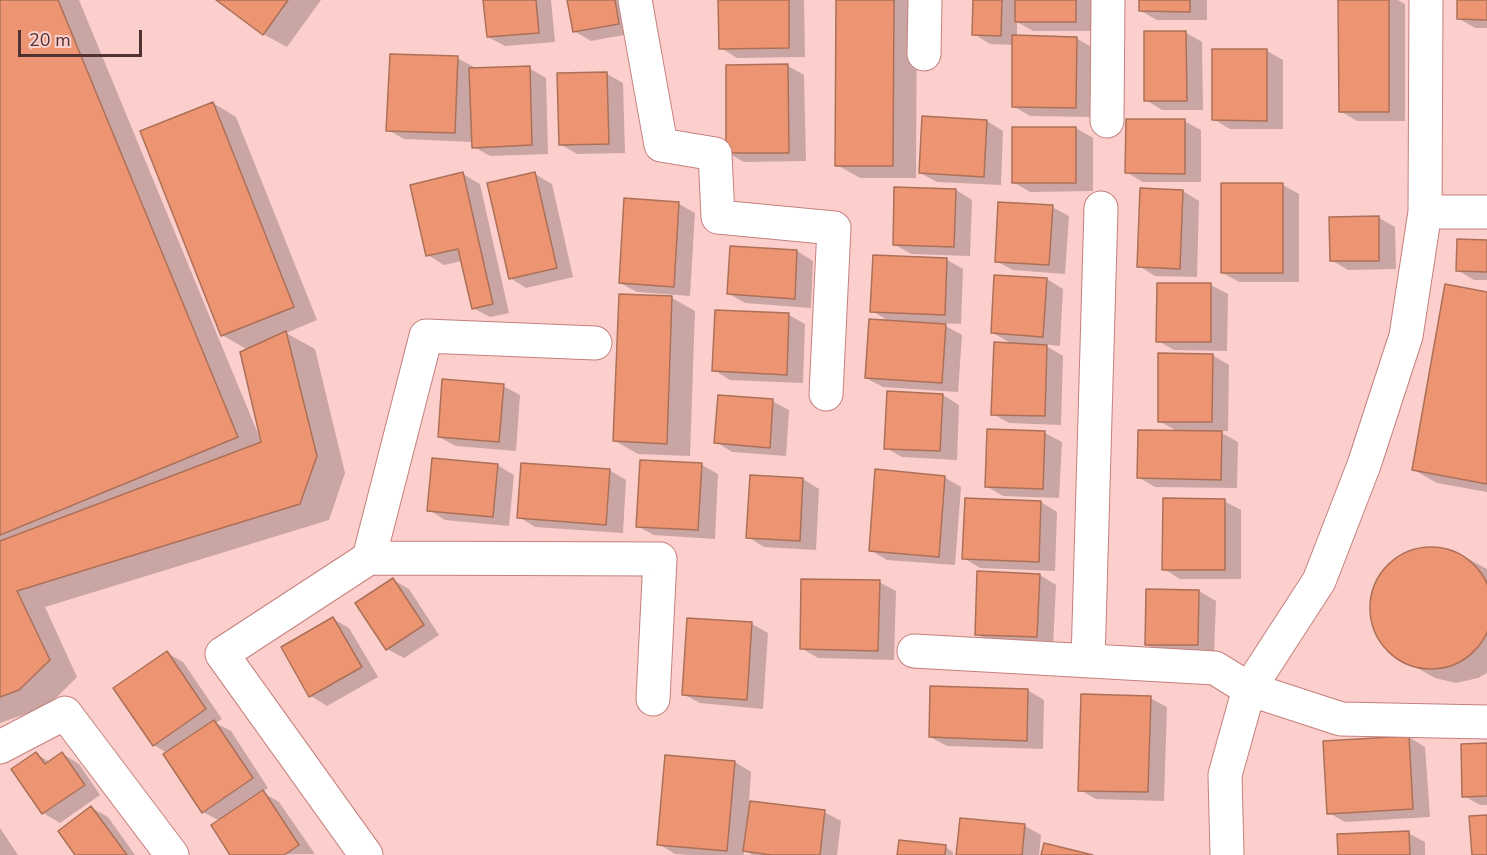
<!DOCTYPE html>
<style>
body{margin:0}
#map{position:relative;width:1487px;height:855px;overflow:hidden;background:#fccfcc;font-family:"Nunito Sans",sans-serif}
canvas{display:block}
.scale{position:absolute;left:18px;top:30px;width:124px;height:27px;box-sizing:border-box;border:3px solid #4f3231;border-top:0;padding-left:8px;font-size:18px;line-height:21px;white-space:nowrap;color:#4f3231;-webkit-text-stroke:4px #fccfcc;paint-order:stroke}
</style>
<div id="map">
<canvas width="1487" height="855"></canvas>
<div class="scale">20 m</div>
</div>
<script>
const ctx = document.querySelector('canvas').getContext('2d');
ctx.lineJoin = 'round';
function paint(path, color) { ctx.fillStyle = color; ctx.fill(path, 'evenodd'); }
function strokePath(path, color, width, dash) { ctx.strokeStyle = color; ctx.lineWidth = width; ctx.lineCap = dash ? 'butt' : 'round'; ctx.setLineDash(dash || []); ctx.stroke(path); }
const shadow = new Path2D(`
 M0,0H79L261,441L248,350L222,335L213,103L236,117L317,320L286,333L315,349L345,473L329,520L45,607L77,677L48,706L0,723Z
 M218,0H321L287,47L263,34Z
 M485,0H551L555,42L505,46L488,37Z
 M569,0H630L635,33L591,41L574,31Z
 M720,0H804L805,57L737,58L721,48Z
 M837,0H917L916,178H860L837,165Z
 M975,0H1092V31H1033L1017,22V37L1076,38L1093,48L1092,117L1030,116L1013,106L1014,45L990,44L974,34Z
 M1141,0H1207V20H1157L1141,11Z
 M1340,0H1398L1405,4V121H1357L1340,111Z
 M1459,0H1487V28H1475L1458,18Z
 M1185,32L1202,42L1203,110H1162L1146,100Z
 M1267,51L1283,60V129H1230L1213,119Z
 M457,58L474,67V70L529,68L546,78L548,154L490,156L474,147L473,142L404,139L388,130Z
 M788,66L804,75L806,161L744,162L728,153Z
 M607,74L623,83L625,153L577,154L560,144Z
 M987,121L1003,131L1001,185L937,182L920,173Z
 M1184,121L1201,130V182H1143L1126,172Z
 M1076,128L1093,138V191L1030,192L1013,182V129Z
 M463,174L480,184L509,313L490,317L473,308L462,261L444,265L428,255Z
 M535,174L552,184L573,277L526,288L510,278Z
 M1283,185L1299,194V282H1239L1223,273Z
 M956,190L972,200L970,256L911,254L894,244Z
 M1183,191L1199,201L1197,277L1155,276L1139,266Z
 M625,200L679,204L695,213L690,296L637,292L620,283Z
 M1052,207L1069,216L1065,274L1013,270L996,261Z
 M1379,218L1395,227L1396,269L1348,270L1331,260Z
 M1487,241V280H1474L1457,270Z
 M797,251L813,261L811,308L745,303L729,294Z
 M947,260L963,269L961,324L940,323L962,335L958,392L883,387L866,378L891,322L872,311Z
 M1047,279L1063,289L1060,346L1043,344L1063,356L1061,425L1009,423L993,414L1014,345L993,333Z
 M1158,284L1211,285L1228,294L1227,351L1174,350L1158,341Z
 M1487,294V492L1437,483L1414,470Z
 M620,296L672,298L695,311L690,456L638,454L615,441Z
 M789,315L805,324L803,383L730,380L714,370Z
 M1212,355L1229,365L1228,431H1218L1238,442L1237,488L1155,487L1138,477L1179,432L1159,421Z
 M503,386L520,395L516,451L456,446L439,437Z
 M943,395L959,405L957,460L902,457L886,448Z
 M772,401L789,410L786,456L732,452L716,442Z
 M988,430L1045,433L1062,442L1059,498L1003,496L986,486Z
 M497,465L514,475L509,526L445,520L429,510Z
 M702,465L718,474L715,539L654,535L637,526Z
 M609,470L626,480L623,533L535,527L519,517Z
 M751,477L803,479L819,489L816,550L764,547L748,537Z
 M944,477L961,487L955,565L887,560L870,550Z
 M1224,501L1241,510V579H1180L1164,569Z
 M1041,502L1057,512L1055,571L980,568L964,558Z
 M1422,548H1444L1465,557L1487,569V673L1478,678L1456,683L1435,678L1391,653L1378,634L1372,613L1374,591L1385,571L1401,556Z
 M1040,575L1056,585L1053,646L993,643L976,634Z
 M393,580L409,589L439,635L404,658L387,649Z
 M879,582L896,591L894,660L818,658L801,648Z
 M1147,590L1199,591L1216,601L1214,654H1163L1146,644Z
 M333,619L349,628L378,677L327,706L311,696L283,648Z
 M752,624L768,633L763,709L700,703L683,694Z
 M167,653L183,662L222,719L216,723L231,731L268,788L262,792L279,802L315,854L232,855L220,821L203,812L167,753L154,745Z
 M1027,690L1044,700L1043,749L947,746L930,737Z
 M1150,698L1167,707L1164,801L1096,799L1080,790Z
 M1409,737L1425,747L1430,817L1345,822L1329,813Z
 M1487,745V805H1480L1464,796Z
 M36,754L50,762L63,754L79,764L100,795L60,823L43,813L13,770Z
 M735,762L751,772L749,802L824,812L841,821L837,855H752L744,850V855H691L675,854L659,844Z
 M92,808L108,817L135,855H77Z
 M1025,826L1041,835L1039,855H958Z
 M0,828L18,855H0Z
 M1408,833L1425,842V855H1340Z
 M945,847L953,852V855H899Z`);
const building = new Path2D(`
 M0,0H58L238,437L0,535Z
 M216,0H288L263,35Z
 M483,0H536L539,33L487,37Z
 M567,0H615L619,24L573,32Z
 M718,0H789V48L719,49Z
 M836,0H894L893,166H835Z
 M973,0H1002L1001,36L972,35Z
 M1015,0H1076V22H1015Z
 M1139,0H1190V12L1139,11Z
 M1338,0H1389V112H1339Z
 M1457,0H1487V20L1457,19Z
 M1144,31H1186L1187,101H1144Z
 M1012,35L1077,37L1076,108L1012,107Z
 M1212,49H1267V121L1212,120Z
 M390,54L458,56L455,133L386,131Z
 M788,64L789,153H726V65Z
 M530,66L532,145L472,148L469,68Z
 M607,72L609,144L559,145L557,73Z
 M213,102L294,307L221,336L140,131Z
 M922,116L987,120L984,177L919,173Z
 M1126,119H1185V174L1125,173Z
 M1012,127H1076V183H1012Z
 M463,172L493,304L472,309L458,249L426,256L410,185Z
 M535,172L557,268L509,279L487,183Z
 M1221,183H1283V273H1221Z
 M894,187L956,189L954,247L893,245Z
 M1140,188L1183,190L1180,269L1137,267Z
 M624,198L679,202L674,287L619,283Z
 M998,202L1053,205L1049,265L995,262Z
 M1379,216V261H1330L1329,217Z
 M1457,239L1487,240V272L1456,271Z
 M730,246L797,250L795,299L727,294Z
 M873,255L947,258L945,315L870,312Z
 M994,275L1047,278L1043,337L991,333Z
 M1157,283H1211V342H1156Z
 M1445,284L1487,292V484L1412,470Z
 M619,294L672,296L667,444L613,441Z
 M715,310L789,313L787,375L712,371Z
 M869,319L946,324L942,383L865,378Z
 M286,331L317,456L300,504L17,591L50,660L19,690L0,697V541L261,442L240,352Z
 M994,342L1047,345L1045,416L991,415Z
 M1158,353L1213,354L1212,422H1158Z
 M442,379L504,384L499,442L438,437Z
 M887,391L943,394L940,451L884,449Z
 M718,395L773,399L770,448L714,443Z
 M987,429L1045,431L1043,489L985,487Z
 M1138,430L1222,431L1221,480L1137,478Z
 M432,458L498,464L493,517L427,511Z
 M640,460L702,463L698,530L636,527Z
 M521,463L610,469L606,525L517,518Z
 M875,469L945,476L939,557L869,551Z
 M750,475L803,478L800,541L746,538Z
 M965,498L1041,501L1039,562L962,559Z
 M1163,498L1225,499V570H1162Z
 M1370 608a61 61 0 1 1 122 0a61 61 0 1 1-122 0Z
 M977,571L1040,574L1037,637L975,635Z
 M393,578L424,625L386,650L355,603Z
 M801,579L880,580L878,651L800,649Z
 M1146,589L1199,590L1198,645H1145Z
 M333,617L362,667L309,697L281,647Z
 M687,618L752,622L747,700L682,695Z
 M167,651L206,709L153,746L113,688Z
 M930,686L1028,689L1027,741L929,737Z
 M1081,694L1151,696L1148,792L1078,791Z
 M214,720L253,778L202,813L163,754Z
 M1409,736L1413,809L1327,814L1323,741Z
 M1487,743V796L1462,797L1461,744Z
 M36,752L45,764L62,752L85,785L42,814L11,769Z
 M665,755L735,761L727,851L657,845Z
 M263,790L299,845L284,855H230L211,825Z
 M750,801L825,810L820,855H771L743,851Z
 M91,806L127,855H75L58,831Z
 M1487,815V855H1472L1469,816Z
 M960,818L1025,824L1022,855H956Z
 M1409,831L1410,855H1338L1337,834Z
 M899,840L946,845L945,855H897Z
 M1044,843L1093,855H1041Z`);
const street = new Path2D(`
 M635,0L661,145L715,154L718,217L834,228L826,394
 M924,54L925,0
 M1107,121L1108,0
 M1425,212H1487
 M369,558L426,336L595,343
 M914,651L1215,668L1249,689L1341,719L1487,722
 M1088,661L1101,208
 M0,747L65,713L172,855
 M366,855L222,654L369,558L660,559L653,699
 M1227,855L1225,775L1249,689L1319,581L1364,465L1406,336L1425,212L1426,0`);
paint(shadow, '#0003');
paint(building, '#ed9572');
strokePath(building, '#ac7058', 1.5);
strokePath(street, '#c4807d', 35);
strokePath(street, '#fff', 33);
</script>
